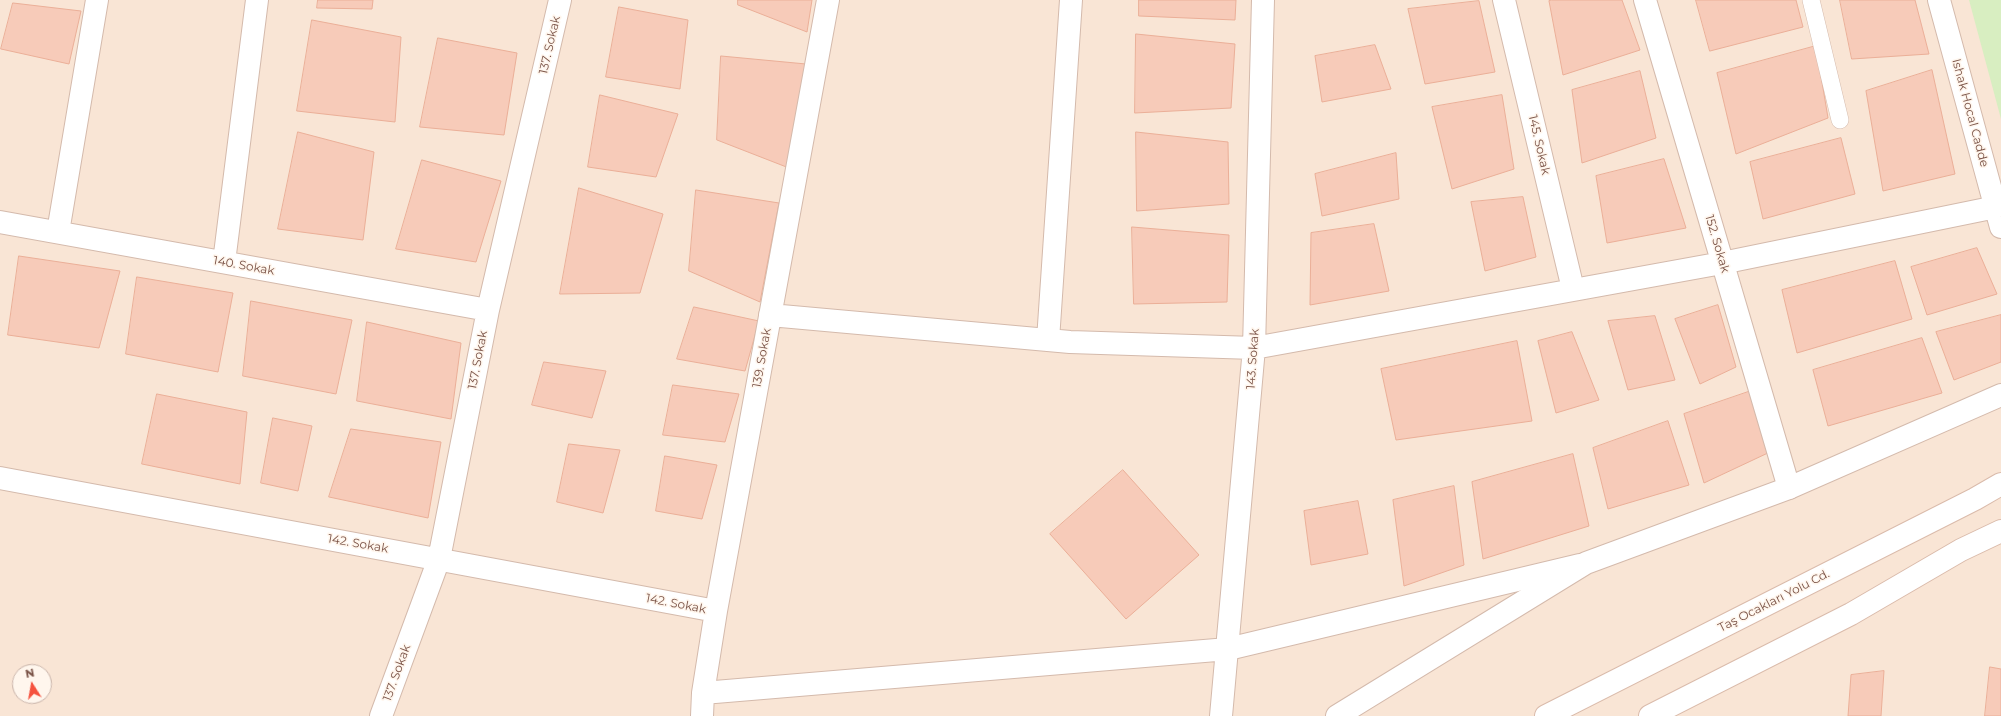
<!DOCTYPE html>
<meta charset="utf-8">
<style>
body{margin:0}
#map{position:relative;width:2001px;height:716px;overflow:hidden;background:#fef2e5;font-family:Montserrat,sans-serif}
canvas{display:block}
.north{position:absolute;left:12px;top:664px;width:40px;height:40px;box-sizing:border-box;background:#fff6ed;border:1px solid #cab5ab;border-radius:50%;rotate:349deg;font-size:11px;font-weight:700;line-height:16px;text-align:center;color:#7a5347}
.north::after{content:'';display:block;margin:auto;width:14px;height:18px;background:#f5523e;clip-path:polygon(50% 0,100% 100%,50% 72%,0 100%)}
</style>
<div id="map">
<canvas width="2001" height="716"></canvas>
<div class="north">N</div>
</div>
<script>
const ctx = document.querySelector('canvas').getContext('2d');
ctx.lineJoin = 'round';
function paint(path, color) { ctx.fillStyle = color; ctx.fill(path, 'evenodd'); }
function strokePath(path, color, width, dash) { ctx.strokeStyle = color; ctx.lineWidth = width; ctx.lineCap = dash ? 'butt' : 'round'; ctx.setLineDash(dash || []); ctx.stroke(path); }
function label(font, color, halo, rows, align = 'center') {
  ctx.font = font + ' Montserrat,sans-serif'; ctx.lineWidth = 3; ctx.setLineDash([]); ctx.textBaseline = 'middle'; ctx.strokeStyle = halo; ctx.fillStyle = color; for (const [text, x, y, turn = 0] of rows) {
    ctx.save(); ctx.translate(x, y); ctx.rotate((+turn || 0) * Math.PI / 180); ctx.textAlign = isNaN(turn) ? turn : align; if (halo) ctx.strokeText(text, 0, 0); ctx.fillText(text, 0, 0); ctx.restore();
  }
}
const residential = new Path2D(`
 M0,0H2001V716H0ZM20,672H44V696H20Z`);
const green = new Path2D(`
 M1969,0H2001V119Z`);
const building = new Path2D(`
 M318,0H373L372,9L317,8Z
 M738,0H812L807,32L738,5Z
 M1139,0H1236L1235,20L1139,16Z
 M1552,0H1622L1640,50L1563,75L1549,1Z
 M1696,0H1796L1803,27L1710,51Z
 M1840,0H1915L1929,54L1852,59Z
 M1479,1L1495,72L1425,84L1408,9Z
 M13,3L81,11L69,64L1,49Z
 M619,7L688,20L680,89L606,77Z
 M312,20L401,37L395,122L297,111Z
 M1136,34L1235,44L1231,108L1135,113Z
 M438,38L517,53L504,135L420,127Z
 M1375,45L1391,89L1322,102L1315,56Z
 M1816,46L1828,118L1736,154L1717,73Z
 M721,56L806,64L789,168L717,140Z
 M1932,70L1955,174L1883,191L1866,91Z
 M1640,71L1656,138L1582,163L1572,90Z
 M600,95L678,114L656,177L588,167Z
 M1502,95L1514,169L1452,189L1432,107Z
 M298,132L374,152L363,240L278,229Z
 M1136,132L1228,142L1229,204L1137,211Z
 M1841,138L1855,194L1763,219L1750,162Z
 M1396,153L1399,199L1322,216L1315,174Z
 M1664,159L1686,228L1607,243L1596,176Z
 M422,160L501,181L476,262L396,249Z
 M579,188L663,214L640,293L560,294Z
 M696,190L779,203L760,302L689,271Z
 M1523,197L1536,257L1485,271L1471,202Z
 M1374,224L1389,291L1310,305L1311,233Z
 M1132,227L1229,235L1227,302L1134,304Z
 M1977,248L1997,294L1927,315L1911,267Z
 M19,256L120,271L99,348L8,335Z
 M1895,261L1912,319L1797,353L1782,290Z
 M137,277L233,293L218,372L126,354Z
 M251,301L352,320L336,394L243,376Z
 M1718,305L1736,367L1700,384L1675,319Z
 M694,307L759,321L745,371L677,359Z
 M2001,315V362L1954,380L1936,332Z
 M1655,316L1675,380L1628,390L1608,321Z
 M367,322L461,343L451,419L357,401Z
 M1572,332L1599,400L1556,413L1538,341Z
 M1922,338L1942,393L1828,426L1813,370Z
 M1517,341L1532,421L1396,440L1381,369Z
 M544,362L606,371L592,418L532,405Z
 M673,385L739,394L725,442L663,435Z
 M1751,391L1770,452L1704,483L1684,414Z
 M157,394L247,412L240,484L142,464Z
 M273,418L312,426L298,491L261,483Z
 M1668,421L1689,485L1608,509L1593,448Z
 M351,429L441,442L428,518L329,497Z
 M569,444L620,450L603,513L557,502Z
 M1573,454L1589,526L1483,559L1472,482Z
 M665,456L717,465L702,519L656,511Z
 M1123,470L1199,555L1126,619L1050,534Z
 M1454,486L1464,565L1404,586L1393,500Z
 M1358,501L1368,554L1311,565L1304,511Z
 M1990,667L2001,669V716H1985Z
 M1884,671L1881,716H1848L1851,675Z`);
const service = new Path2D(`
 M1811,0L1840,120`);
const minor = new Path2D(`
 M1504,0L1573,289
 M1645,0L1789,488
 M1939,0L2001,227
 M0,222L488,310
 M58,232L97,0
 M224,262L257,0
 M770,315L1070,342L1254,348L1722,263L1996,207
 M1048,340L1071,0
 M0,478L716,611
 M703,693L1228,649L1580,565
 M381,716L439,559L488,310L560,0
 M702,716L703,693L716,611L828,0
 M1221,716L1254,348L1263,0`);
const tertiary = new Path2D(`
 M1337,716L1586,563L1789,488L2001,395`);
const secondary = new Path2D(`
 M1546,716L1975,499L2001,484
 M1650,716L1851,614L1961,550L2001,531`);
const streetNames = [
 ["137. Sokak",550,45,-77],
 ["Ishak Hocal Cadde",1970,113,75],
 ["145. Sokak",1539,145,77],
 ["152. Sokak",1717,244,74],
 ["140. Sokak",244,266,10],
 ["139. Sokak",762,358,-80],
 ["143. Sokak",1253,359,-86],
 ["137. Sokak",478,360,-79],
 ["142. Sokak",358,544,10],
 ["Taş Ocakları Yolu Cd.",1774,601,-27],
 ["142. Sokak",676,604,11],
 ["137. Sokak",397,673,-70]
];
paint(residential, '#f9e5d5');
paint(green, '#d8eec1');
paint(building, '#f7cbb9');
strokePath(building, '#ebaf98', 1);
strokePath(service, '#d4baac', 18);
strokePath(minor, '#d4baac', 24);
strokePath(tertiary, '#d4baac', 24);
strokePath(secondary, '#dabbab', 24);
strokePath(service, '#fff', 17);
strokePath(minor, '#fff', 22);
strokePath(tertiary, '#fff', 22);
strokePath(secondary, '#fff', 22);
label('12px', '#7a5347', '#fff6ed', streetNames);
</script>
